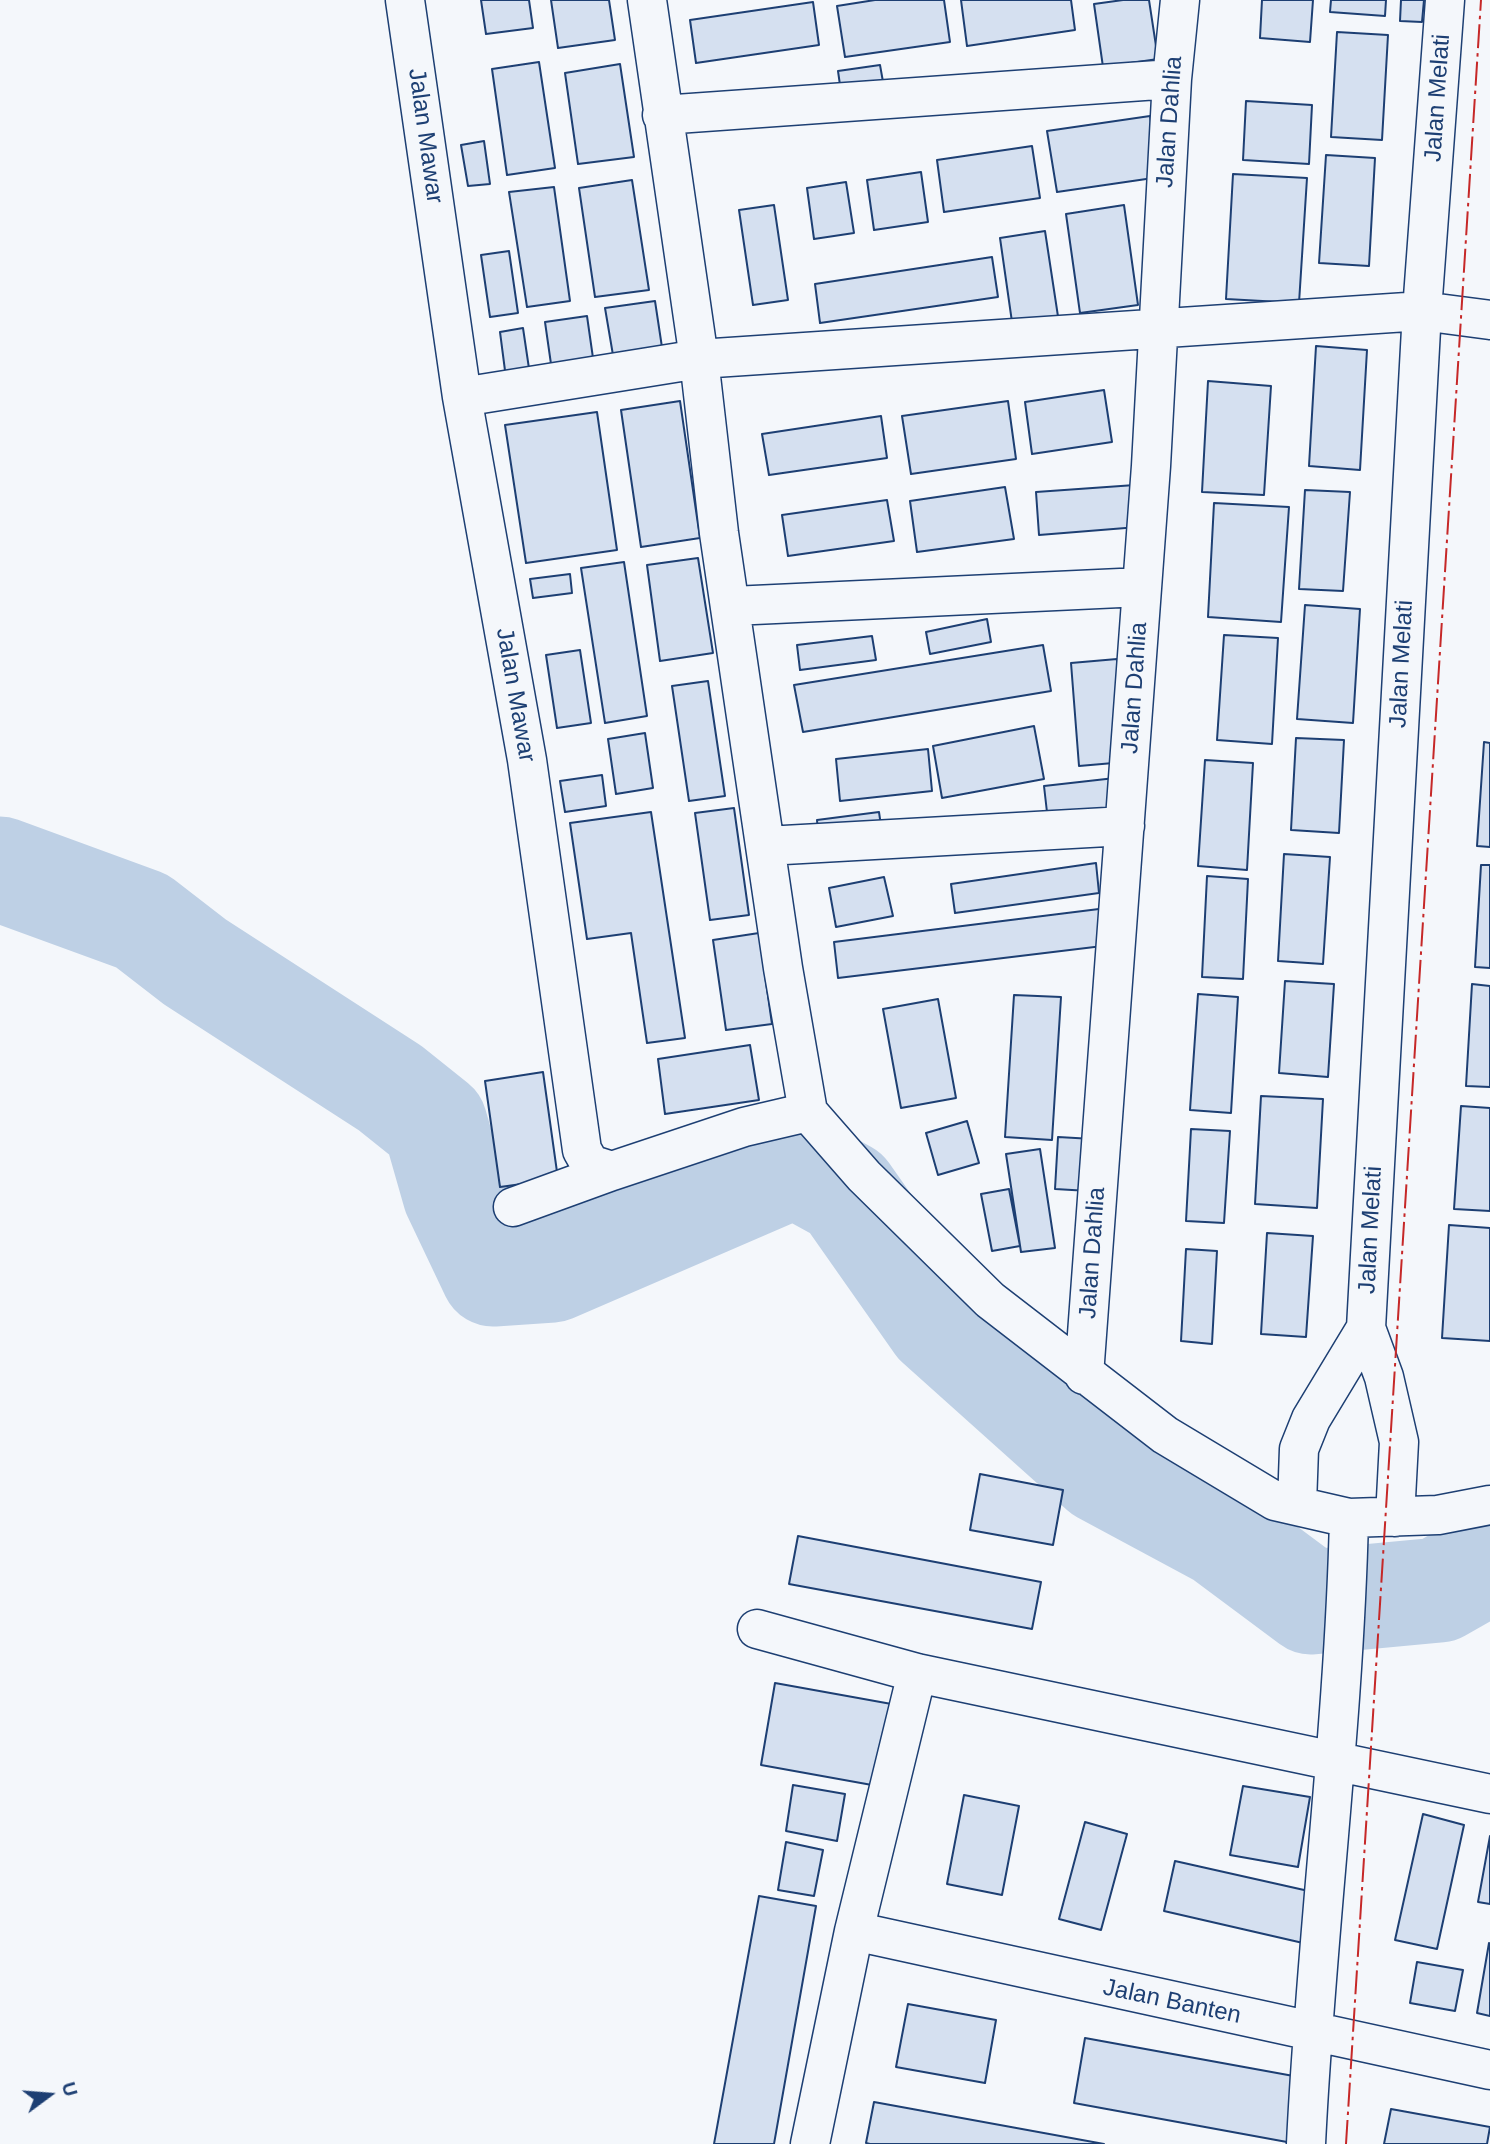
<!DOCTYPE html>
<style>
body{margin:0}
#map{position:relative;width:1490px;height:2144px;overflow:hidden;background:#f4f7fb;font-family:Arial,sans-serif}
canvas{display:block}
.north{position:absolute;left:14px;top:2060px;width:70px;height:70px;-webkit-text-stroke:5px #f4f7fb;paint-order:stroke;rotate:74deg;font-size:19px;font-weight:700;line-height:28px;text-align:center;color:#1d3f73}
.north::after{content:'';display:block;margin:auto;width:24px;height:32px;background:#1d3f73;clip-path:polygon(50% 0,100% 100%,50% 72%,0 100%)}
</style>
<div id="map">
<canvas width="1490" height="2144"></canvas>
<div class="north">U</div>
</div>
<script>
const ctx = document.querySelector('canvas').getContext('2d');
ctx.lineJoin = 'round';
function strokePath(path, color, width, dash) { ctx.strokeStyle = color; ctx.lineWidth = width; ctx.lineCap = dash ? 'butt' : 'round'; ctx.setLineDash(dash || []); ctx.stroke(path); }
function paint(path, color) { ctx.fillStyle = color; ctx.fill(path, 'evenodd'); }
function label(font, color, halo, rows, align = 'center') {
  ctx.font = font + ' Arial,sans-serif'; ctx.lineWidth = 5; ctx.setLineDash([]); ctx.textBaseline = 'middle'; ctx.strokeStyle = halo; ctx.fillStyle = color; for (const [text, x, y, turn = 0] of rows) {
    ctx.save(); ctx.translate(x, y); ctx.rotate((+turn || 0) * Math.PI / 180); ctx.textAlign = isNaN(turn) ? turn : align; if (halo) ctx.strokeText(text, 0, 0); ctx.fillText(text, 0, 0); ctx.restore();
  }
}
const river = new Path2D(`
 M0,869L142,921L195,962L390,1088L435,1124L455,1194L493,1274L552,1270L795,1165L846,1193L938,1324L1102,1471L1221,1535L1311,1602L1439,1590L1490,1561`);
const building = new Path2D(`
 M481,0H529L533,28L486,34Z
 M551,0H609L615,40L558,48Z
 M875,0H944L950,42L845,57L837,6Z
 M961,0H1071L1075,30L967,46Z
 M1123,0H1149L1158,59L1103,67L1094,4Z
 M1262,0H1313L1310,42L1260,38Z
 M1331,0H1386L1385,16L1330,12Z
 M1401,0H1424L1422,22L1400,21Z
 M813,2L819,45L696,63L690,20Z
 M1337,32L1388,35L1382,140L1331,137Z
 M539,62L555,168L507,175L492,69Z
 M620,64L634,157L578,164L565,73Z
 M880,65L885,93L842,99L838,71Z
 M1246,101L1312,105L1309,164L1243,160Z
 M1150,116L1160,177L1057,192L1047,131Z
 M484,141L490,184L468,186L461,145Z
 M1032,146L1040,198L944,212L937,160Z
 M1326,155L1375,158L1369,266L1319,263Z
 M921,172L928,222L874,230L867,180Z
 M1233,174L1307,178L1299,303L1226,299Z
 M632,180L649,290L595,297L579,188Z
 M846,182L854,233L814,239L807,188Z
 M554,187L570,301L527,307L509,192Z
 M774,205L788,300L753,305L739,210Z
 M1124,205L1138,305L1080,313L1066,214Z
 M1045,231L1059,323L1013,329L1000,238Z
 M509,251L518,313L490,317L481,255Z
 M992,257L998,297L820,323L815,284Z
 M655,301L663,354L614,361L605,308Z
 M587,316L595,372L553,378L545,322Z
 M523,328L531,382L507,386L500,332Z
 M1316,346L1367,350L1360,470L1309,466Z
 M1208,381L1271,386L1264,495L1202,492Z
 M1104,390L1112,442L1032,454L1025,402Z
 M680,401L700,538L641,547L621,410Z
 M1008,401L1016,459L911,474L902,416Z
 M597,412L617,550L526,563L505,425Z
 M881,416L887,458L769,475L762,434Z
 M1135,485L1138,527L1039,535L1036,492Z
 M1005,487L1014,539L917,552L910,501Z
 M1305,490L1350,492L1343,591L1299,589Z
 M887,500L894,541L788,556L782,515Z
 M1214,503L1289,507L1281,622L1208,617Z
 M698,558L713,653L660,661L647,565Z
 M624,562L647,716L605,723L581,568Z
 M570,574L572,593L533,598L530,579Z
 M1305,605L1360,609L1353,723L1297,719Z
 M987,619L991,642L930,654L926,632Z
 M1224,635L1278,638L1272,744L1217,740Z
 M872,636L876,660L800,670L797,645Z
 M1043,645L1051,691L803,732L794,685Z
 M580,650L591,723L557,728L546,655Z
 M1117,659L1125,762L1079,766L1071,663Z
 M708,681L725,796L689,801L672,686Z
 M1034,726L1044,779L942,798L933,746Z
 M645,733L653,788L616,794L608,739Z
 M1296,738L1344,740L1339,833L1291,830Z
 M1484,742L1490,743V847L1477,846Z
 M928,749L932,791L840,801L836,759Z
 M1205,760L1253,763L1247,870L1198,866Z
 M602,775L606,806L565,812L560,781Z
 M1115,778L1119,813L1048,821L1044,786Z
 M734,808L749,915L710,920L695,813Z
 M651,812L685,1038L647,1043L631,933L587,939L570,823Z
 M879,812L881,826L818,832L817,820Z
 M1284,854L1330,857L1323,964L1278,961Z
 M1096,863L1099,893L955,913L951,884Z
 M1481,865H1490V968L1475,967Z
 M1207,876L1248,879L1243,979L1202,977Z
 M884,877L893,916L836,927L829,888Z
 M1107,908L1111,945L838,978L834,942Z
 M759,933L772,1024L726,1030L713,940Z
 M1285,981L1334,984L1328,1077L1279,1073Z
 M1472,984L1490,986V1087L1466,1086Z
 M1198,994L1238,997L1231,1113L1190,1110Z
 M1014,995L1061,997L1052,1140L1005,1137Z
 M938,999L956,1098L901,1108L883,1009Z
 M750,1045L759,1100L665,1114L658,1059Z
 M543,1072L558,1179L500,1187L485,1081Z
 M1261,1096L1323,1099L1317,1208L1255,1204Z
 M1461,1106L1490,1108V1211L1454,1209Z
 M967,1121L979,1163L938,1175L926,1133Z
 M1191,1129L1230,1131L1224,1223L1186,1221Z
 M1058,1137L1093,1139L1089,1191L1055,1189Z
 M1040,1149L1055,1248L1021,1252L1006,1154Z
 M1009,1189L1020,1246L992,1251L981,1194Z
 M1449,1225L1490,1228V1341L1442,1338Z
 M1267,1233L1313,1236L1306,1337L1261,1334Z
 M1186,1249L1217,1251L1212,1344L1181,1341Z
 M980,1474L1063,1490L1053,1545L970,1530Z
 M798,1536L1041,1582L1032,1629L789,1584Z
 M775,1683L897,1705L883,1787L761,1765Z
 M793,1785L845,1794L837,1841L786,1831Z
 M1243,1786L1310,1797L1298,1867L1230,1855Z
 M964,1795L1019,1806L1002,1895L947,1884Z
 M1423,1814L1464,1825L1437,1949L1395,1940Z
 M1085,1822L1127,1834L1101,1930L1059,1919Z
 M1490,1836V1904L1478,1902Z
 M786,1842L823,1850L814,1896L778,1890Z
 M1175,1861L1313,1892L1303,1943L1164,1911Z
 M759,1896L816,1906L774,2144H714Z
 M1489,1943L1490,1944V2016L1477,2013Z
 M1417,1962L1463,1970L1455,2011L1410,2003Z
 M908,2004L996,2020L985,2083L896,2067Z
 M1085,2038L1299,2077L1287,2142L1074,2103Z
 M874,2102L1104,2144H870L866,2143Z
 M1391,2109L1490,2127L1487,2144H1384Z`);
const street = new Path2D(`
 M405,0L462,397L527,760L582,1150L590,1164L612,1171L744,1127L808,1112
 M647,0L699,359L719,533L783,968L808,1112L864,1176L990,1300L1165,1435L1275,1501L1349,1518L1438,1515L1490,1505
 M662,115L1172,79
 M462,397L699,359L1422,311L1490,320
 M732,606L1142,587
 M766,846L1125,826
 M513,1207L612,1171
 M1366,1328L1384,1377L1399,1442L1395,1517
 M1084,1375L1151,466L1172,79L1180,0
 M1297,1504L1299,1449L1311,1419L1366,1328L1422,311L1445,0
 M757,1629L917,1673L1490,1794
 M854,1931L1490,2070
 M810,2144L854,1931L917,1673
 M1306,2144C1316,1935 1344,1727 1349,1518`);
const power = new Path2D(`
 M1346,2144L1481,0`);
const streetNames = [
 ["Jalan Melati",1438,98,-86],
 ["Jalan Dahlia",1170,122,-86],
 ["Jalan Mawar",425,136,82],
 ["Jalan Melati",1402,664,-87],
 ["Jalan Dahlia",1135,688,-86],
 ["Jalan Mawar",515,695,80],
 ["Jalan Melati",1371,1230,-87],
 ["Jalan Dahlia",1093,1253,-86],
 ["Jalan Banten",1172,2002,12]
];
strokePath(river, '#bed0e5', 105);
paint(building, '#d5e0f0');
strokePath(building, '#1d3f73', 2);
strokePath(street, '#1d3f73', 41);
strokePath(street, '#f4f7fb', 38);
strokePath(power, '#c62828', 2, [24, 5, 3.5, 5]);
label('24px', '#1d3f73', '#f4f7fb', streetNames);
</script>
